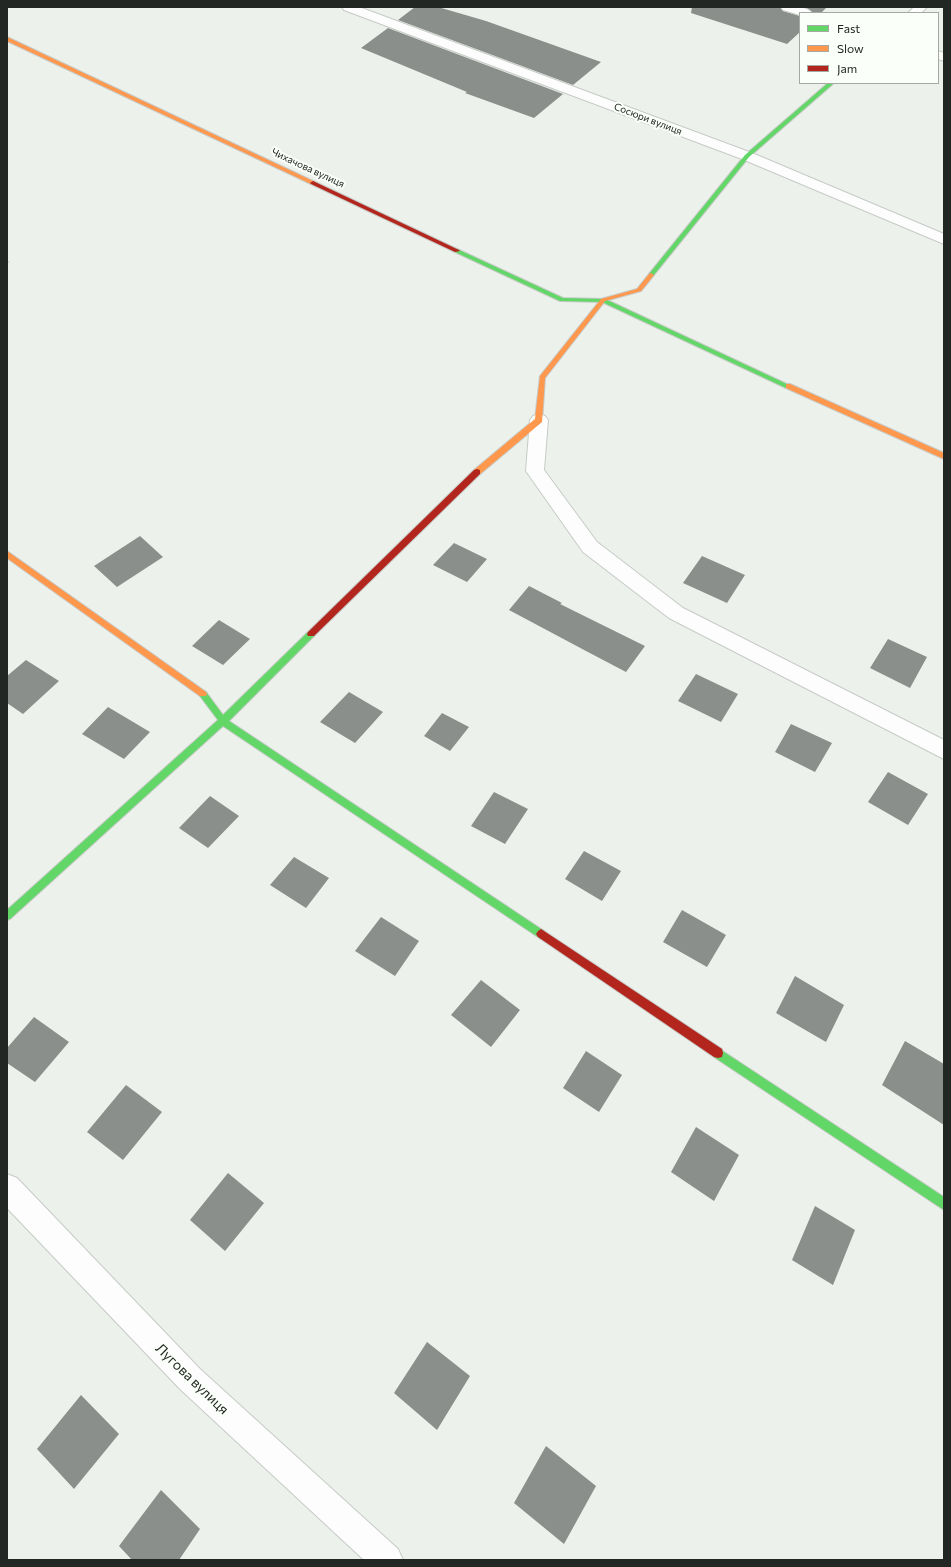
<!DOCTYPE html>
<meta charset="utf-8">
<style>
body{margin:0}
#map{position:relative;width:951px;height:1567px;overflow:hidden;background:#ecf1ec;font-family:Commissioner,sans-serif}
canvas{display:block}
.frame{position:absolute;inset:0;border:8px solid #232723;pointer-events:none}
.legend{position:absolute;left:799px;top:12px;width:140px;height:72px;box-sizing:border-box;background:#fbfffa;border:1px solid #a5a9a4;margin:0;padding:5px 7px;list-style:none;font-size:12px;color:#232723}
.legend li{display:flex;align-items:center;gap:8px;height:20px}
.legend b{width:20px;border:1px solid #a5a9a4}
</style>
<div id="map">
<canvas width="951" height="1567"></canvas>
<div class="frame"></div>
<ul class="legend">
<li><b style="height:5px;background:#63d668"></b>Fast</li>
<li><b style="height:5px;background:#ff974d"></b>Slow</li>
<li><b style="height:5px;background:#b3261e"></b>Jam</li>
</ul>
</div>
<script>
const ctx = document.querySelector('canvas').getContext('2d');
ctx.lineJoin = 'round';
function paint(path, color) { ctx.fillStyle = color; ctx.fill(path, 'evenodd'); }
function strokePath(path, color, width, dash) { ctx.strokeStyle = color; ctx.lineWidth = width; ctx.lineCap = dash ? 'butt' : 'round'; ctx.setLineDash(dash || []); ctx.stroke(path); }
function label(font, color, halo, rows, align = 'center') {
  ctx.font = font + ' Commissioner,sans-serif'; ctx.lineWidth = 4; ctx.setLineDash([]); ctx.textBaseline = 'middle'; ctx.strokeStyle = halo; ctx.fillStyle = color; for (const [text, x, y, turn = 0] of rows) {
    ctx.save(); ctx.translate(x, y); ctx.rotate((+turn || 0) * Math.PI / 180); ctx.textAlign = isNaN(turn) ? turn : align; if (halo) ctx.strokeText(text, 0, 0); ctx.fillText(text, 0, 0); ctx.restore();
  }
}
const building = new Path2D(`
 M415,7H438L486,21L601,62L573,85L398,20Z
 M692,7H780L783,11L800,16V32L787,44L691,13Z
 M805,7H827L821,13H813Z
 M388,28L563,94L534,118L465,93L467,92L361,48Z
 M140,536L163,557L117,587L94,566Z
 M454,543L487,559L467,582L433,565Z
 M702,556L745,575L727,603L683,583Z
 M529,586L562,603L560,604L645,646L626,672L586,651L509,610Z
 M219,620L250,639L223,665L192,646Z
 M888,639L927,657L910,688L870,668Z
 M26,660L59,681L23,714L7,703V676Z
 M696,674L738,694L721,722L678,701Z
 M349,692L383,712L355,743L320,722Z
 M108,707L150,732L124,759L82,734Z
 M442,713L469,727L450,751L424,736Z
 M791,724L832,743L815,772L775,752Z
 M888,772L928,794L908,825L868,802Z
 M494,792L528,809L505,844L471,826Z
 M210,796L239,816L208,848L179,828Z
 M584,851L621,871L602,901L565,879Z
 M294,857L329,878L306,908L270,885Z
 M682,910L726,935L707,967L663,942Z
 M381,917L419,941L395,976L355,951Z
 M795,976L844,1005L826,1042L776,1013Z
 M481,980L520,1010L491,1047L451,1015Z
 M34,1017L69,1042L35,1082L7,1063V1048Z
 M905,1041L944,1064V1125L882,1085Z
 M586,1051L622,1075L599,1112L563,1088Z
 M126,1085L162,1112L123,1160L87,1132Z
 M696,1127L739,1155L714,1201L671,1172Z
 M228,1173L264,1203L225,1251L190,1220Z
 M815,1206L855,1230L833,1285L792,1260Z
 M427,1342L470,1376L437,1430L394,1393Z
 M81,1395L119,1434L74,1489L37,1449Z
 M546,1446L596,1486L564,1544L514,1503Z
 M161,1490L200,1529L179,1560H132L119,1546Z`);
const path = new Path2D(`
 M7,262H11`);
const street = new Path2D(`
 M342,7H359L752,153L944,234V244L742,159L344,10Z
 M781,7C790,7 806,5 812,13H800V15L783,10Z
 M914,7H927L921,13H908Z
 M938,51L944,53V61L938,59Z
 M539,414L545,416L548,420L544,470L597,542L683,608L944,740V759L669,618L583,552L526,471L530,420L533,416Z
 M7,1174L17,1178L200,1369L398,1549L403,1560H364L180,1389L7,1208Z`);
const fast = new Path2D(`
 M828,83H834L749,157L653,276H649V274L745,155Z
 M457,249L563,298L605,299L791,386L790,388H786L602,302L560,301L455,252L454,251Z
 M311,631L315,634L314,636L229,721L544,931L546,934L544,937L541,939L538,937L223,726L10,919L7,920V910L218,720L200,696L199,694L200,692H206L223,715L308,632Z
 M718,1048L944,1197V1210L714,1057L713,1053L714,1049Z`);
const slow = new Path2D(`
 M7,37L315,182L316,183L311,184L7,41Z
 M651,273L654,275L641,291L605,301L545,378L542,422L480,474H474V470L535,419L540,376L601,299L637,289L649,274Z
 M786,384H790L944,453V459L786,388Z
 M7,551L206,692L207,694L206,696H200L7,558Z`);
const jam = new Path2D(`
 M313,181L459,250L460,251L455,252L311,184L310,183Z
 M477,469L480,470V474L314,636H308L307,634L308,632L474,470Z
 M541,929L722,1049L723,1053L722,1057L718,1058L714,1057L538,937L536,934L538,931Z`);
const farStreetnames = [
 ["Сосюри вулиця",648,119,21],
 ["Чихачова вулиця",308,168,25]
];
const nearStreetnames = [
 ["Лугова вулиця",192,1379,44]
];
paint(building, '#8b8f8b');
strokePath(street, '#c7cbc7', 2);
strokePath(fast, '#c7cbc7', 2);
strokePath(slow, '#c7cbc7', 2);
strokePath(jam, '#c7cbc7', 2);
strokePath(path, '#d2d3d2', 1.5, [2.5, 1.5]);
paint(street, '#fcfdfc');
paint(fast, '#63d668');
paint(slow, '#ff974d');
paint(jam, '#b3261e');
label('10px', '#232723', '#fbfffa', farStreetnames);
label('14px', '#232723', '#fbfffa', nearStreetnames);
</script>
